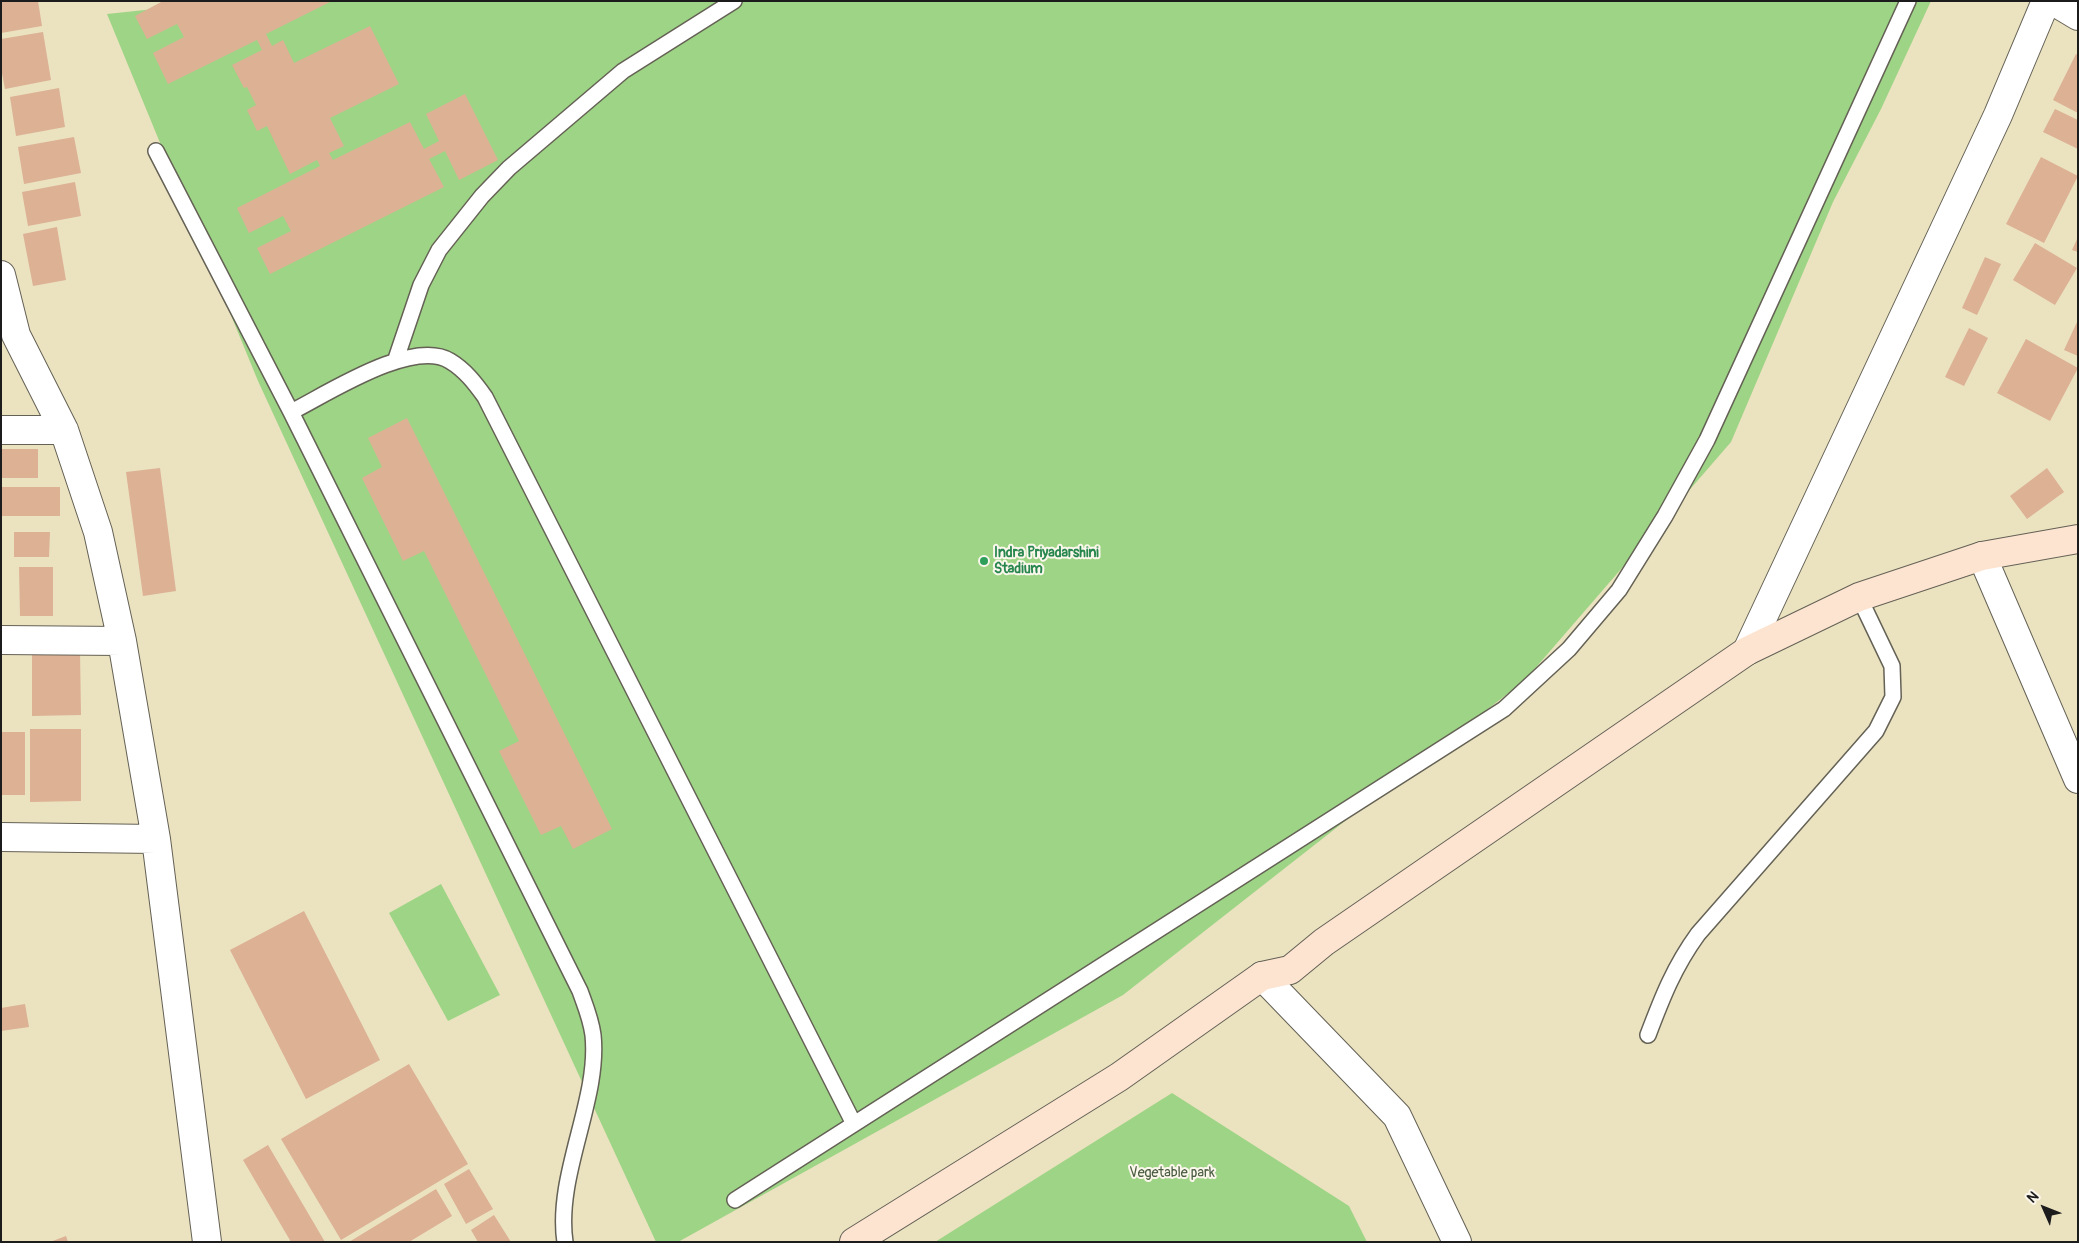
<!DOCTYPE html>
<style>
body{margin:0}
#map{position:relative;width:2079px;height:1243px;overflow:hidden;background:#ebe2c0;font-family:Pangolin,sans-serif}
canvas{display:block}
.frame{position:absolute;inset:0;border:2px solid #1c1c1c;pointer-events:none}
.north{position:absolute;left:2019px;top:1183px;width:50px;height:50px;-webkit-text-stroke:4px #fbf7ec;paint-order:stroke;rotate:314deg;font-size:14px;font-weight:700;line-height:20px;text-align:center;color:#1c1c1c}
.north::after{content:'';display:block;margin:auto;width:18px;height:22px;background:#1c1c1c;clip-path:polygon(50% 0,100% 100%,50% 72%,0 100%)}
</style>
<div id="map">
<canvas width="2079" height="1243"></canvas>
<div class="frame"></div>
<div class="north">N</div>
</div>
<script>
const ctx = document.querySelector('canvas').getContext('2d');
ctx.lineJoin = 'round';
function paint(path, color) { ctx.fillStyle = color; ctx.fill(path, 'evenodd'); }
function strokePath(path, color, width, dash) { ctx.strokeStyle = color; ctx.lineWidth = width; ctx.lineCap = dash ? 'butt' : 'round'; ctx.setLineDash(dash || []); ctx.stroke(path); }
function label(font, color, halo, rows, align = 'center') {
  ctx.font = font + ' Pangolin,sans-serif'; ctx.lineWidth = 4; ctx.setLineDash([]); ctx.textBaseline = 'middle'; ctx.strokeStyle = halo; ctx.fillStyle = color; for (const [text, x, y, turn = 0] of rows) {
    ctx.save(); ctx.translate(x, y); ctx.rotate((+turn || 0) * Math.PI / 180); ctx.textAlign = isNaN(turn) ? turn : align; if (halo) ctx.strokeText(text, 0, 0); ctx.fillText(text, 0, 0); ctx.restore();
  }
}
const green = new Path2D(`
 M230,1H1931L1881,109L1833,202L1731,442L1525,680L1123,995L678,1242H656L258,381L107,14Z
 M441,884L500,995L448,1021L389,913Z
 M1172,1093L1349,1206L1367,1242H935Z`);
const building = new Path2D(`
 M1,1H38L42,26L1,33Z
 M163,1H332L266,34L272,46L283,40L294,63L370,26L399,84L330,118L344,146L329,153L333,160L410,122L424,149L439,141L426,114L465,94L498,160L459,180L445,151L429,159L444,187L270,274L257,248L291,231L283,216L249,233L237,208L320,166L317,160L290,174L267,126L257,131L247,110L256,105L247,87L244,88L232,65L262,50L257,40L168,84L153,53L184,37L177,24L147,39L135,16Z
 M43,32L51,80L5,89L1,68V39Z
 M2076,54L2078,55V113L2053,100Z
 M59,88L65,127L16,136L10,97Z
 M2055,109L2078,120V149L2043,132Z
 M74,137L81,173L24,184L18,147Z
 M2041,157L2078,176L2044,243L2006,224Z
 M75,182L81,216L28,226L22,192Z
 M57,227L66,280L33,286L23,234Z
 M2078,237V252L2072,250Z
 M2035,243L2077,268L2055,305L2013,280Z
 M1985,257L2001,264L1977,315L1962,308Z
 M2078,320V356L2064,350Z
 M1969,328L1988,338L1964,386L1945,377Z
 M2026,339L2078,368L2050,421L1997,393Z
 M407,418L612,829L573,849L561,826L541,835L499,751L519,741L424,551L403,561L362,478L382,467L368,438Z
 M1,449H38V478H1Z
 M160,468L176,591L143,596L126,472Z
 M2047,468L2064,492L2027,519L2010,496Z
 M1,487H60V516H1Z
 M14,532H50L49,557H14Z
 M19,567H53V616H20Z
 M32,652H80L81,715L32,716Z
 M30,729H81V801L30,802Z
 M1,732H25V795H1Z
 M304,911L380,1060L306,1099L230,950Z
 M25,1004L29,1027L1,1031V1008Z
 M409,1064L468,1164L341,1240L281,1139Z
 M268,1145L325,1242H291L243,1160Z
 M469,1169L493,1209L466,1224L444,1184Z
 M436,1189L452,1216L409,1242H349Z
 M494,1215L511,1242H478L471,1230Z
 M66,1236L68,1242H50Z`);
const service = new Path2D(`
 M156,151L291,412L580,991C585,1005 591,1019 593,1035C600,1100 555,1175 565,1242
 M396,359L421,285L439,250L482,196L509,168L623,71L734,1
 M291,412C327,394 412,338 450,361C465,370 475,383 485,397L854,1124
 M1648,1035C1662,998 1674,967 1698,934L1876,731L1893,697L1892,666L1859,597
 M735,1200L1504,709L1569,649L1619,590L1665,516L1707,440L1908,1`);
const minor = new Path2D(`
 M2053,1L2078,16
 M1,275L16,335L64,430L98,532L122,641L156,839L207,1242
 M1,430H64
 M1982,556L2078,779
 M1,640L122,641
 M1747,651L1998,115L2046,1
 M1,837L156,839
 M1262,976L1397,1116L1457,1242`);
const secondary = new Path2D(`
 M854,1242L1119,1077L1262,976L1290,970L1324,942L1747,651L1859,597L1982,556L2078,539`);
const markers = [
 [984,561,5,"#2e9e5b"]
];
const leisureNames = [
 ["Indra Priyadarshini",994,553],
 ["Stadium",994,569]
];
const parkNames = [
 ["Vegetable park",1172,1173]
];
paint(green, '#9ed485');
paint(building, '#dcb194');
strokePath(service, '#646155', 18);
strokePath(minor, '#646155', 30);
strokePath(secondary, '#646155', 30);
strokePath(service, '#fff', 15);
strokePath(minor, '#fff', 28);
strokePath(secondary, '#fde4d1', 28);
for (const [x, y, r, color] of markers) { const dot = new Path2D(); dot.arc(x, y, r, 0, 2 * Math.PI); ctx.fillStyle = color; ctx.fill(dot); strokePath(dot, '#fbf7ec', 2); }
label('bold 14px', '#27864d', '#fbf7ec', leisureNames, 'left');
label('14px', '#4a5c41', '#fbf7ec', parkNames);
</script>
